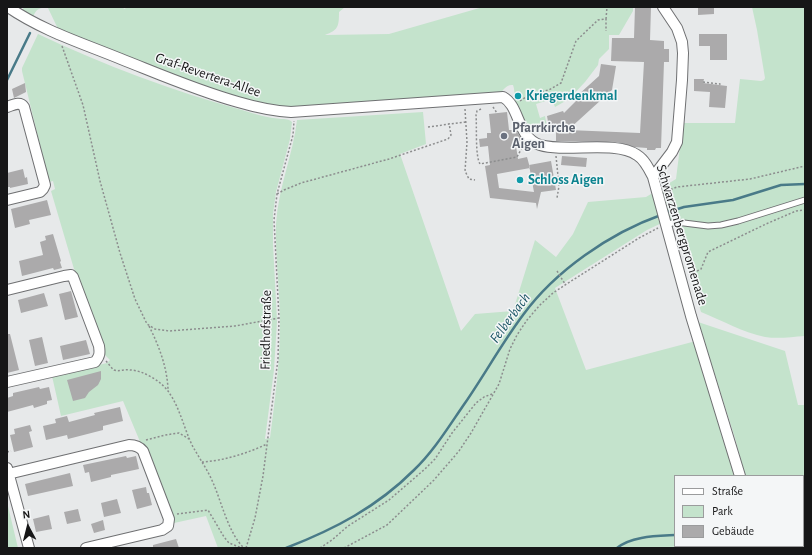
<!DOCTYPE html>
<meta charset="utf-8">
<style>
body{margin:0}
#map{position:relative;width:812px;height:555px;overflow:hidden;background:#e7e9ea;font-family:"Alegreya Sans",sans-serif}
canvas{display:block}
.frame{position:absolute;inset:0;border:8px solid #161617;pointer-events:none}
.legend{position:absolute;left:674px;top:475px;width:130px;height:72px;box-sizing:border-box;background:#f4f6f7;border:1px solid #9b9c9d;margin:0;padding:5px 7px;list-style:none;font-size:12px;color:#161617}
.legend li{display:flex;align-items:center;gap:8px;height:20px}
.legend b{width:20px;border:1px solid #9b9c9d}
.north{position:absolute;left:8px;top:507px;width:40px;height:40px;-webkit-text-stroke:3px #f4f6f7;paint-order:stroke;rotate:353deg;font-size:11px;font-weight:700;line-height:16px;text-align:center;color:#161617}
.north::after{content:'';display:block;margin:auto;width:14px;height:18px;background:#161617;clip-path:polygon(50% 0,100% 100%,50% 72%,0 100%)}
</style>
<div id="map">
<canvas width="812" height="555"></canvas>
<div class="frame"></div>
<ul class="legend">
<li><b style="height:5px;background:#fff"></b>Straße</li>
<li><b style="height:11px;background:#c4e3cc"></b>Park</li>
<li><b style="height:11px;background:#abaaab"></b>Gebäude</li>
</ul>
<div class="north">N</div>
</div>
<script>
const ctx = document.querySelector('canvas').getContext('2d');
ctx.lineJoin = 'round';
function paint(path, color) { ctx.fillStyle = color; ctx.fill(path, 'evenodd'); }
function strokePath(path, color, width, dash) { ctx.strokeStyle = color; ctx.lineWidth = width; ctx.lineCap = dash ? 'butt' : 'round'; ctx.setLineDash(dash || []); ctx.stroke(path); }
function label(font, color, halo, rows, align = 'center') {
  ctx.font = font + ' "Alegreya Sans",sans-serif'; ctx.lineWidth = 3; ctx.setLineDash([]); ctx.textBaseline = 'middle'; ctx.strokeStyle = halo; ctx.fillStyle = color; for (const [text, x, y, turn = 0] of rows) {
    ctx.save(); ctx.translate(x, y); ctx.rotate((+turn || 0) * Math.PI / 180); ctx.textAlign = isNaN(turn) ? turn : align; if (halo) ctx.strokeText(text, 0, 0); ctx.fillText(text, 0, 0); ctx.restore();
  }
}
const green = new Path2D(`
 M24,7H121L125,9L126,7H345L339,12C339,27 338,30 325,35L389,34L483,7H633V11L619,35H609V49L599,59L598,65L585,82L569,99L555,107L552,99L536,104L540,118L545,116L547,127C545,131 541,132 537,132C526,132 517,110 515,101C514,95 515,90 513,85C506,84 504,90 499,94L299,107H275L261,105L206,88L59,31L48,8C40,7 36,9 33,17L22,11Z
 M752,7H805V336C791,337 778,339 765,337C744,333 721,320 701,312L681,242L679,219L666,221L647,230L555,288L586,370L696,341L737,476H675V546H803V476H745L735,438L698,322L785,351L798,405H805V548H218L206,516L174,523L123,401L61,416L52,376L107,363L110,360L105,355L82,286L74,269L51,191L55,189L53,181L49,182L22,71V68L38,34C104,65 172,91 242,110C255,114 268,118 281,119C285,119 289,119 292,122L290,139L276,192L273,214V244L277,321L274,370L265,439L270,438C275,400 280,362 280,324C280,290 275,257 276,224C278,188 293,155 297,120L423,112L426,144L400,154L461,331L475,314L513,311L535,240L556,257L573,234L588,202L646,197L676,179L683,123H735L740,79L761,81L764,80L765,78L757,30Z
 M7,502L18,548H8Z`);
const stream = new Path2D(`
 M7,80L30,33
 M665,213L684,207L733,200L781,185L805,184
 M787,546V548
 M286,548C335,529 377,507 414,470C434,451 449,426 465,403C485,374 502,343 523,315C555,271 610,233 661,215
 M617,548C631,536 657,536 675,535`);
const building = new Path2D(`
 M635,7H651L650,40L664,41V49H669V62H664L661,148H656L655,150H647V148L634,147L617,142L556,141V127H549L547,116L563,111L564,113L580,97L578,95L599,76L601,64L616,66L612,90L568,130L640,133L644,62L611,61L612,38H634Z
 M698,7H714V14L698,15Z
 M699,34H727V60H710V46H699Z
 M694,79H704L703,83L727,86L725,108L709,107L710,92L694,91Z
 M25,83L26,92L14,98L12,89Z
 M507,112L509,130H516L522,140L516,146L518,159L527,157L530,168L497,174L499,188L534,192L529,165L551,161L556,190L541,192L537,209L536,203L490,198L485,166L490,165L488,146L480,147L479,139L487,138V133H491L489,114Z
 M562,156L587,158L586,167L561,165Z
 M23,169L25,178L27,177L28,184L10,188V187H7V173Z
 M47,200L51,215L29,220L30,224L15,228L11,209Z
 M53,234L61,261L60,262L62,268L54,270L53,268L22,276L19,261L43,255L40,242L46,240L45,236Z
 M71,291L78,317L65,320L59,294Z
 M44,293L48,306L21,313L18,300Z
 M7,334H10L19,370L7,373Z
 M42,337L48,363L35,366L29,340Z
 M86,340L90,354L63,360L60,346Z
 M101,371V379L98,385L89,392L85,398L73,401L67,380Z
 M39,387L40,389L49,387L52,400L47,401V404L34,408L33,405L7,412V398L13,396V393Z
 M120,407L123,421L103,426V430L68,439L67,435L46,440L43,426L56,423L55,419L67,416L69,422L95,415L94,413Z
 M30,425L32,431L29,432L33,447L14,452L10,435L15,434L14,429Z
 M126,456L127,458L136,456L139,469L111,475V477L91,482L89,472L85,473L83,465Z
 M70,473L73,486L28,496L25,484Z
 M146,487L147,493H149L152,505L137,509L132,490Z
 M117,499L121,513L104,517L101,503Z
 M78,509L81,521L67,524L64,512Z
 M49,515L52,529L36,532L33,519Z
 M103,520L105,530L94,533L91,524Z
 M176,539L179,548H153V545Z`);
const path = new Path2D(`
 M606,19L607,7
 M62,46L83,105L100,181L120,253L135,299L147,324L155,329L169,331L235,326L279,318
 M703,82L720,84L719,85
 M520,101L529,95L549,90L561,83L576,41L598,20L606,19V31
 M493,107L497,113
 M465,109L467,142L465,171L469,179L475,180
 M481,109L477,111L476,115C477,126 475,156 480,164L517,157L522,148L525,147
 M428,127L465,122
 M556,156L559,186L557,198
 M667,191L677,187L750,179L805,166
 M277,194L284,190L301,183L389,159L448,139L451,135L449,123
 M557,271L565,284
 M690,275L701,269L708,252L766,224L796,211L805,210
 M149,326C159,346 167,367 168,389
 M106,361C109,364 111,368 114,370C119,372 124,369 130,370C143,370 163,382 170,394C180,409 184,428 192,445C199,458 208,470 214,485C222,504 229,534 244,548
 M146,440L165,435L179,433L189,439
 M7,452L11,451
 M202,462C223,461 248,453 267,444
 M177,514L208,510L224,537L229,543L242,548
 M246,548L255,518L263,476L278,359L279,318L274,220L277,194L293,135L294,121
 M320,548L332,540L348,526L389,500L425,469L435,459L452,433L476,403L484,397L492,394
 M344,548L387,525L434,480L459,451L471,433L499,384L510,349L517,335L527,320L540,305L553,293L565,285L639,238L658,228`);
const lane = new Path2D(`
 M665,225L676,222L708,226L721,225L738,221L805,200`);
const street = new Path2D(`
 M8,7C43,31 82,43 121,59C159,74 198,91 238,102C255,107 273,111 291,112L503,97C520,106 517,138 540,145C566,153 615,140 637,155C645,160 649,169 653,177L691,316L740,476
 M7,107C13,105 20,101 24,107L45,185L43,189L40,192L7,200
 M653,177L672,152L677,142L682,80L683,53L682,42L677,28L663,7
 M7,290L64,276L71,275L73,277L99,346C100,353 100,356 95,362L7,382
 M7,468L29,548
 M8,474L129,445C135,445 139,446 143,451L169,519L168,526L162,530L86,548
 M753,546V548`);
const markers = [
 [518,96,4,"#0f9aa8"],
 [504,136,4,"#6b7280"],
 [520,180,4,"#0f9aa8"]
];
const streetNames = [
 ["Graf-Revertera-Allee",208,75,19],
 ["Schwarzenbergpromenade",682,235,73],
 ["Friedhofstraße",266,330,-89]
];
const cultureNames = [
 ["Kriegerdenkmal",526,96],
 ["Schloss Aigen",528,180]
];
const worshipNames = [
 ["Pfarrkirche",512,128],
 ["Aigen",512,144]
];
const waterNames = [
 ["Felberbach",510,318,-54]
];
paint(green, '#c4e3cc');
strokePath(stream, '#497a88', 2.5);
paint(building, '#abaaab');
strokePath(lane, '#6f7072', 7);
strokePath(street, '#6f7072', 12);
strokePath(path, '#8c8d8e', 1.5, [2, 2]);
strokePath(lane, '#fff', 5);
strokePath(street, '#fff', 10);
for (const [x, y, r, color] of markers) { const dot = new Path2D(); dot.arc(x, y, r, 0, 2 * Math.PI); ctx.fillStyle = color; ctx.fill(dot); strokePath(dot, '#f4f6f7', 1.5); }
label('14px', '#161617', '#f4f6f7', streetNames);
label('bold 14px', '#0d838f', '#f4f6f7', cultureNames, 'left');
label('bold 14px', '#5b616d', '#f4f6f7', worshipNames, 'left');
label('italic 15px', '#195463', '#f4f6f7', waterNames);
</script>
